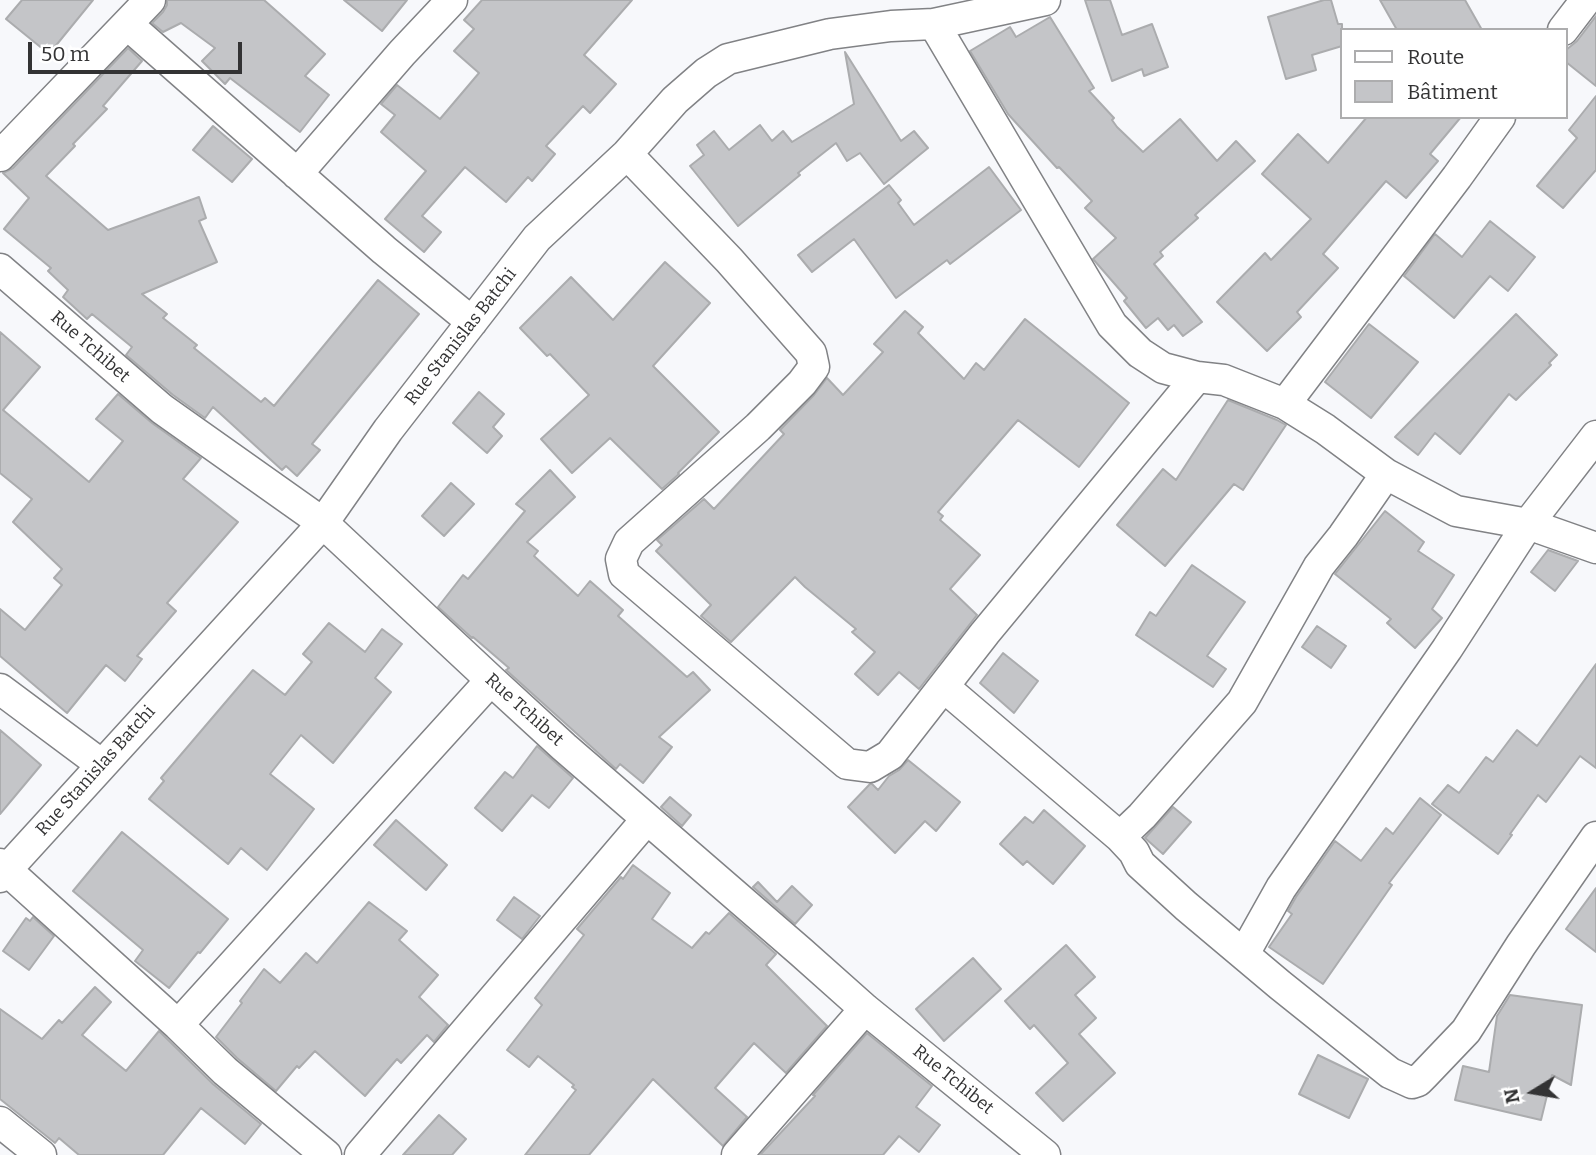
<!DOCTYPE html>
<meta charset="utf-8">
<style>
body{margin:0}
#map{position:relative;width:1596px;height:1155px;overflow:hidden;background:#f7f8fb;font-family:Bitter,serif}
canvas{display:block}
.legend{position:absolute;left:1340px;top:28px;width:228px;height:91px;box-sizing:border-box;background:#fff;border:2px solid #adadae;margin:0;padding:9px 12px;list-style:none;font-size:21px;color:#333334}
.legend li{display:flex;align-items:center;gap:14px;height:35px}
.legend b{width:35px;border:2px solid #adadae}
.north{position:absolute;left:1498px;top:1057px;width:70px;height:70px;-webkit-text-stroke:5px #fff;paint-order:stroke;rotate:259deg;font-size:19px;font-weight:700;line-height:28px;text-align:center;color:#333334}
.north::after{content:'';display:block;margin:auto;width:24px;height:32px;background:#333334;clip-path:polygon(50% 0,100% 100%,50% 72%,0 100%)}
.scale{position:absolute;left:28px;top:42px;width:214px;height:32px;box-sizing:border-box;border:4px solid #333334;border-top:0;padding-left:9px;font-size:21px;line-height:24px;white-space:nowrap;color:#333334;-webkit-text-stroke:5px #fff;paint-order:stroke}
</style>
<div id="map">
<canvas width="1596" height="1155"></canvas>
<ul class="legend">
<li><b style="height:9px;background:#fff"></b>Route</li>
<li><b style="height:19px;background:#c4c5c8"></b>Bâtiment</li>
</ul>
<div class="north">N</div>
<div class="scale">50 m</div>
</div>
<script>
const ctx = document.querySelector('canvas').getContext('2d');
ctx.lineJoin = 'round';
function paint(path, color) { ctx.fillStyle = color; ctx.fill(path, 'evenodd'); }
function strokePath(path, color, width, dash) { ctx.strokeStyle = color; ctx.lineWidth = width; ctx.lineCap = dash ? 'butt' : 'round'; ctx.setLineDash(dash || []); ctx.stroke(path); }
function label(font, color, halo, rows, align = 'center') {
  ctx.font = font + ' Bitter,serif'; ctx.lineWidth = 7; ctx.setLineDash([]); ctx.textBaseline = 'middle'; ctx.strokeStyle = halo; ctx.fillStyle = color; for (const [text, x, y, turn = 0] of rows) {
    ctx.save(); ctx.translate(x, y); ctx.rotate((+turn || 0) * Math.PI / 180); ctx.textAlign = isNaN(turn) ? turn : align; if (halo) ctx.strokeText(text, 0, 0); ctx.fillText(text, 0, 0); ctx.restore();
  }
}
const building = new Path2D(`
 M22,0H93L49,54L6,19Z
 M167,0H264L325,54L305,76L329,95L300,132L230,78L225,84L202,61L215,48L181,23L163,32L152,23L163,12L167,5Z
 M344,0H407L382,31Z
 M482,0H632L584,55L616,84L590,113L583,106L546,146L555,154L532,181L528,177L506,202L465,167L422,216L441,232L424,252L385,219L426,171L381,132L395,115L381,104L397,85L440,119L479,73L454,51L474,29L464,20Z
 M1085,0H1110L1122,35L1152,24L1168,67L1144,76L1142,69L1112,81Z
 M1324,0H1331L1338,24H1342V46L1312,55L1316,70L1286,79L1268,17Z
 M1380,0H1465L1482,30H1397Z
 M1596,16V86L1566,62V50L1577,41Z
 M1050,17L1094,88L1089,91L1114,118L1112,120L1117,127L1143,152L1180,119L1217,161L1236,141L1255,161L1195,215L1198,218L1160,252L1163,256L1154,264L1202,322L1183,336L1174,325L1168,330L1158,318L1146,328L1124,301L1127,298L1093,259L1116,238L1085,208L1092,201L1059,167L1057,168L1008,114L970,51L1010,27L1016,37Z
 M128,48L142,61L103,106L107,109L73,144L75,146L46,176L108,230L199,197L206,218L199,221L217,262L142,294L167,314L163,318L197,345L194,348L261,402L265,398L274,406L378,280L419,314L312,444L320,450L297,476L286,466L282,470L213,407L205,418L173,395L126,355L132,347L92,314L87,319L63,297L68,290L48,271L51,268L4,229L29,198L3,173L13,168Z
 M845,52L901,141L914,131L928,148L884,184L860,153L847,161L836,143L798,173L800,175L738,226L690,166L704,155L697,145L714,131L729,150L760,125L772,141L783,131L792,142L854,104Z
 M1596,96V170L1563,208L1537,186L1577,138L1569,130Z
 M1367,117H1461L1430,154L1438,161L1406,198L1386,181L1323,254L1338,268L1297,312L1301,317L1267,351L1217,302L1265,253L1271,260L1311,219L1262,174L1298,134L1328,163Z
 M213,126L252,159L232,182L193,150Z
 M989,167L1021,210L950,264L947,260L896,298L854,239L812,272L798,255L889,185L901,200L898,203L914,225Z
 M1490,221L1535,257L1508,291L1490,276L1454,318L1404,276L1435,234L1462,257Z
 M665,262L710,303L653,366L719,432L678,473L679,474L662,489L610,438L572,473L541,439L589,395L550,354L547,356L520,328L571,277L613,320Z
 M905,311L923,327L918,333L964,379L976,363L984,370L1025,319L1129,403L1079,467L1018,420L938,512L943,516L940,520L980,555L950,589L977,615L919,689L899,672L878,695L855,674L875,652L852,632L856,629L805,587L795,577L731,642L701,616L711,605L656,551L662,545L657,540L704,499L714,509L784,434L780,430L814,395L827,378L843,395L883,352L874,344Z
 M1516,314L1557,355L1549,363L1551,365L1516,400L1509,394L1460,454L1435,433L1418,455L1395,437Z
 M1369,324L1418,362L1371,418L1325,382Z
 M0,332L40,367L3,410L89,482L123,441L96,419L118,394L152,423L201,458L183,479L238,522L167,603L176,611L137,656L142,659L125,681L106,665L67,713L0,656V609L25,630L62,585L54,578L62,569L13,522L32,499L0,473Z
 M479,392L504,414L493,427L502,436L487,453L453,423Z
 M1228,400L1277,420L1286,425L1243,490L1234,484L1165,566L1117,525L1163,469L1176,480Z
 M550,470L575,497L527,542L538,551L534,556L578,596L590,581L623,610L618,616L687,677L693,672L710,690L659,737L672,747L643,783L620,764L616,769L506,670L509,668L473,637L472,638L438,607L463,575L468,579L525,511L516,504Z
 M451,483L474,504L444,536L422,516Z
 M1385,511L1424,542L1418,551L1454,575L1432,609L1442,618L1415,648L1387,623L1391,619L1335,574Z
 M1548,550L1578,561L1555,591L1531,572Z
 M1192,565L1245,602L1207,656L1226,669L1213,687L1136,635L1150,612L1156,616Z
 M329,623L365,652L382,629L402,644L375,678L391,692L333,763L301,735L270,774L314,809L267,870L241,848L228,864L149,799L164,781L161,778L253,670L285,695L312,662L303,654Z
 M1317,626L1346,646L1331,668L1302,647Z
 M1003,653L1038,681L1014,713L980,683Z
 M1596,664V768L1580,756L1546,802L1538,795L1510,834L1512,835L1498,854L1432,804L1448,785L1459,793L1486,757L1493,762L1517,730L1537,746Z
 M0,730L41,765L0,814Z
 M537,746L573,778L549,808L532,795L502,831L475,808L505,772L513,778Z
 M908,760L960,802L936,831L925,821L895,853L848,807L870,784H872L878,790L889,776L899,770Z
 M670,797L691,815L682,826L661,807Z
 M1420,798L1441,815L1389,883L1392,885L1323,984L1269,947L1292,914L1288,911L1296,897L1335,841L1361,861L1386,828L1393,834Z
 M1173,807L1191,822L1163,854L1145,838Z
 M1044,810L1085,846L1053,884L1027,861L1023,865L1000,844L1025,817L1033,823Z
 M396,820L447,865L426,890L374,845Z
 M122,832L228,919L200,953L198,952L169,988L135,961L143,950L73,891Z
 M633,865L670,893L652,919L692,948L706,932L709,934L729,913L776,954L766,965L827,1026L786,1073L754,1043L715,1088L747,1117L723,1146L653,1079L589,1155H525L576,1090L572,1087L574,1085L538,1056L529,1067L507,1050L542,1005L535,998L584,935L577,929L621,877L623,879Z
 M758,882L777,902L792,886L812,905L795,924L753,887Z
 M1596,888V952L1566,929Z
 M514,897L540,916L522,939L497,920Z
 M369,902L407,931L399,940L438,975L419,997L448,1025L434,1042L427,1035L401,1063L397,1059L365,1096L315,1051L299,1068L297,1066L276,1091L237,1058L216,1037L242,1003L240,1001L264,969L280,983L306,953L317,963Z
 M33,917L54,936L29,970L3,951L26,918L30,921Z
 M1066,945L1095,977L1075,995L1096,1018L1079,1034L1115,1073L1063,1121L1036,1093L1068,1063L1034,1025L1030,1029L1005,1001Z
 M973,958L1001,989L944,1041L916,1009Z
 M95,987L111,1002L82,1035L126,1071L159,1031L213,1084L261,1124L245,1144L201,1108L163,1155H79L59,1138L55,1143L0,1099V1009L42,1039L59,1020L62,1023Z
 M1510,995L1582,1005L1571,1085L1552,1075L1541,1120L1455,1100L1463,1066L1489,1072L1497,1016Z
 M867,1033L932,1086L916,1107L940,1125L919,1152L899,1136L883,1155H760L815,1096L813,1095Z
 M1318,1055L1368,1079L1349,1118L1299,1094Z
 M439,1115L466,1139L452,1155H403Z`);
const minor = new Path2D(`
 M127,24L384,250L472,322
 M934,24L1112,325L1140,353L1163,368L1197,377L1224,380L1285,404L1325,429L1386,474L1456,511L1528,524L1596,548
 M1563,30L1586,0
 M627,154L729,260L811,353L814,367L802,383L758,427L629,542L621,559L624,574L847,764L870,767L890,755L985,633L1197,377
 M0,156L150,0
 M297,174L402,53L452,0
 M0,269L162,409L323,523L491,680L564,747L801,952L865,1009L1045,1155
 M1285,404L1457,177L1500,117
 M944,687L1120,837L1134,852L1140,864L1186,906L1280,985L1390,1073L1412,1083L1418,1081L1424,1075L1466,1031L1521,945L1596,837
 M0,689L102,765
 M1120,837L1142,816L1242,702L1319,566L1343,536L1386,474
 M0,864L178,1025L225,1071L326,1155
 M0,877L323,523L388,430L537,238L627,154L675,100L706,73L728,59L830,34L891,26L934,24L1045,0
 M1244,954L1281,888L1447,649L1528,524L1596,436
 M178,1025L491,680
 M0,1122L41,1155
 M360,1155L647,819
 M737,1155L865,1009`);
const streetNames = [
 ["Rue Stanislas Batchi",461,337,-52],
 ["Rue Tchibet",90,347,41],
 ["Rue Tchibet",524,710,42],
 ["Rue Stanislas Batchi",96,771,-48],
 ["Rue Tchibet",953,1080,39]
];
paint(building, '#c4c5c8');
strokePath(building, '#abacae', 2);
strokePath(minor, '#818285', 33);
strokePath(minor, '#fff', 30);
label('18px', '#333334', '#fff', streetNames);
</script>
